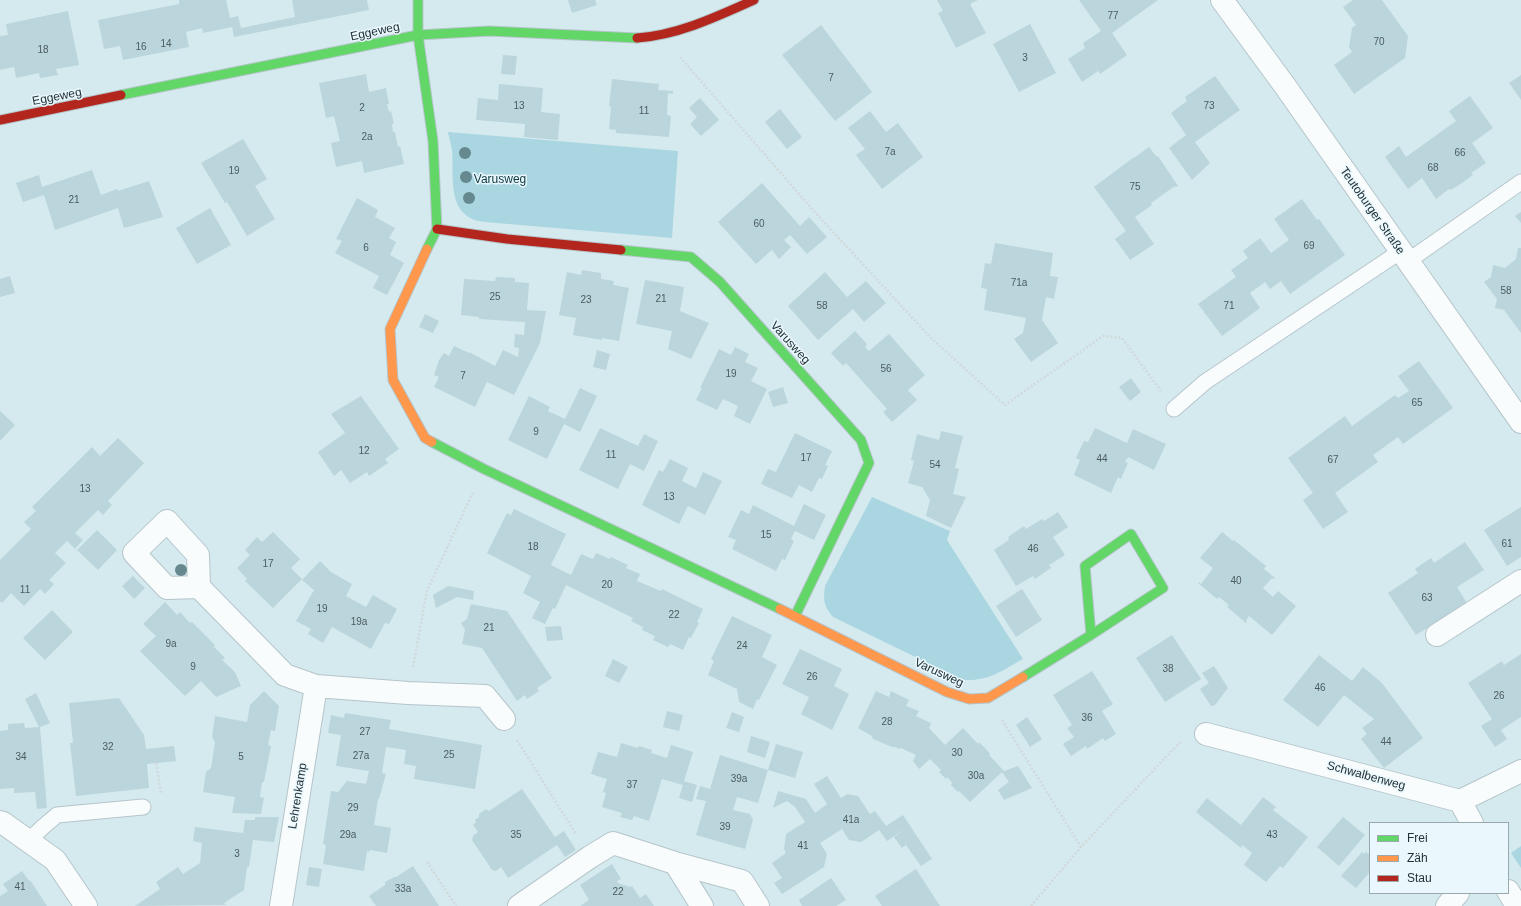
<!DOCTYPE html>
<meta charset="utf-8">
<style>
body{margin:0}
#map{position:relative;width:1521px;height:906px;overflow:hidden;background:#d5eaef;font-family:Arial,sans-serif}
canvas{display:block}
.legend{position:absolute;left:1369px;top:822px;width:140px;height:72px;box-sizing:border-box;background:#eaf8fd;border:1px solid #9aa9ad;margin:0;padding:5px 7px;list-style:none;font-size:12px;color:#233236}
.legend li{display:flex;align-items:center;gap:8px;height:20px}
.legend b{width:20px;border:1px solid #9aa9ad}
</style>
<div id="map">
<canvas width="1521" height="906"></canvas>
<ul class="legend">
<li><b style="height:5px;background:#63d668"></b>Frei</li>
<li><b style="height:5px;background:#ff974d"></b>Zäh</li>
<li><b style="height:5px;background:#b3261e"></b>Stau</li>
</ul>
</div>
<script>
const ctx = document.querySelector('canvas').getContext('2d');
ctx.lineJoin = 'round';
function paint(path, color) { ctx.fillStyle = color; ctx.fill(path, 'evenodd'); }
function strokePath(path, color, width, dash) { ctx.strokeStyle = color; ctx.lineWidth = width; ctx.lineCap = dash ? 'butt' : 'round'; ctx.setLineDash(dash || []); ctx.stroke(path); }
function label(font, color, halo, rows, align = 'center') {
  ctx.font = font + ' Arial,sans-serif'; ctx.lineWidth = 3; ctx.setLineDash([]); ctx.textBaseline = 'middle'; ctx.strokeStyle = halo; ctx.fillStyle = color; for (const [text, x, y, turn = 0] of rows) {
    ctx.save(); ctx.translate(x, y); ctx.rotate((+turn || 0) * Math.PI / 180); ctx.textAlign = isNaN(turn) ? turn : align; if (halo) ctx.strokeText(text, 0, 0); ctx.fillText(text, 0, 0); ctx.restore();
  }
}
const green = new Path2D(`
 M448,132L678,151L672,238L485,222C481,221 476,221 472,219C447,207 454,173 452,150C451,144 449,138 448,132Z
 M872,497L950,531L947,540L1023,659C1001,671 990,681 963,680L833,617C824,606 823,601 825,586Z
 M1521,846V868L1511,853Z`);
const building = new Path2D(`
 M179,0H226L230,18L238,16L241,28L295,17L292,0H367L369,10L234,37L232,27L203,33L202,28L186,32L189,47L123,60L120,46L104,49L98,20L179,4Z
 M568,0H595L597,5L572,13Z
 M937,0H978L970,4L986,33L956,48L938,13L943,11Z
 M1079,0H1158L1112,33L1127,55L1100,74L1091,59L1098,71L1082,82L1068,59L1085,48L1083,43L1101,31Z
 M1353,0H1382L1408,36L1405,58L1354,94L1334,65L1352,52L1349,47L1352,28L1356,25L1343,7Z
 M68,11L79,65L56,69L58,75L40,78L39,73L16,78L14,67L0,70V36L8,35L6,24Z
 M1030,24L1056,73L1019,92L993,44Z
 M821,25L872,92L835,121L782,55Z
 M503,55L517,56L515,75L501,74Z
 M366,74L369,92L386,88L389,104H387L389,112L391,111L394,124H392L393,132H395L398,147L400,146L404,164L364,173L362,161L336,167L331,143L340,141L334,116L326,118L319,83Z
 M1521,75V100L1509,83Z
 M1215,76L1240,110L1195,142L1210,163L1192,180L1169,148L1186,135L1171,113L1187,101L1185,97Z
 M612,79L659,84L658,90L673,91V94L668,93L667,115L671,116L669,137L616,133V130L609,129L611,106H609Z
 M499,84L543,88L541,112L560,114L558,140L524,137L525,124L476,120L478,98L498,100Z
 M1470,96L1493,128L1472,143L1486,163L1471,173L1473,175L1462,183L1451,190L1449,189L1436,199L1422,178L1408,189L1385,157L1399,146L1406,157L1456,121L1449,111Z
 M700,98L719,120L701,136L690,124L697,117L689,108Z
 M780,109L802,137L787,149L765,122Z
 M870,111L886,132L898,123L923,157L882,189L856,155L865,149L848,128Z
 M243,139L267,179L255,186L275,219L247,236L227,202L225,203L201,163Z
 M1149,147L1157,157L1158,156L1178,186L1176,187L1175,186L1151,203L1152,205L1135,217L1154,244L1130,260L1115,239L1126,231L1094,187L1134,157V158Z
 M92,170L101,195L117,189L118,191L149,181L163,217L124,228L118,208L55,230L44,195L23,202L16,183L39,175L42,187Z
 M762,183L800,226L809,217L827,237L807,254L790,235L784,240L791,247L779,259L772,250L756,264L718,222Z
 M357,198L378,210L375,217L395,228L389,238L396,242L390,255L404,263L387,295L373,288L379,276L335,253L342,241L336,239Z
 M1302,199L1317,220L1319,219L1345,255L1290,294L1281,281L1270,289L1265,282L1250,293L1260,308L1222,336L1198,304L1236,277L1231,270L1248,258L1243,251L1260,238L1271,253L1289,240L1274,219Z
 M210,208L231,245L197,264L176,228Z
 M1521,212V223L1515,216Z
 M995,243L1053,253L1050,276L1058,277L1054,299L1046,297L1042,320L1058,343L1031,362L1014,339L1023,333L1026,318L984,310L987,289L981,288L985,263L991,264Z
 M1518,248H1521V333L1504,310L1495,308L1497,299L1484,282L1491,277L1493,265L1505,268L1516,259Z
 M582,270L601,273V279L614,281L613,285L629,288L619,341L602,338V340L573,335L576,318L559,315L567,272L581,275Z
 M825,272L847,297L866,281L886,303L864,322L853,309L818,340L788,306Z
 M10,276L15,293L0,297V279Z
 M496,277L515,278V282L529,283L527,310L546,311L540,343L514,395L487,382L475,407L434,387L439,377L434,375L439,360L444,353L449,356L454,346L469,353V352L495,366L503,350L518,357L519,348L514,347L515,334L524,335L525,322L479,319V317L461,315L464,279L495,281Z
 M645,280L684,287L680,311L709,323L691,359L668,349L672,331L636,324Z
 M425,314L439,321L433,333L419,327Z
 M855,331L867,344L865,347L869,351L889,334L925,375L908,390L917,400L892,422L883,412L887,409L846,363L843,366L831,353Z
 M735,347L749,354L745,362L758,368L751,381L767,389L750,424L734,416L738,406L723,399L717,410L696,400L702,388H700L719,349L731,355Z
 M597,350L610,354L606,370L593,367Z
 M1419,361L1453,408L1403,444L1398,437L1373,455L1378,462L1335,493L1348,512L1323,529L1303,500L1313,493L1288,458L1345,416L1352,426L1395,395L1398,398L1409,391L1398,376Z
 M1131,378L1141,392L1130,401L1119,387Z
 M783,387L788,403L773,407L768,392Z
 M580,388L597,396L580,432L564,424L547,459L508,440L529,396L550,407L548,411L565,419Z
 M361,396L399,449L385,459L388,463L369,476L367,472L350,483L341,470L334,476L318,452L345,433L331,414Z
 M0,411L15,425L0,441Z
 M600,428L638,446L644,434L658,441L644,471L630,464L618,489L579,470Z
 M1095,428L1127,443L1133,429L1166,444L1154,470L1128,457L1125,462L1128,463L1121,479L1118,477L1111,493L1074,475L1080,460L1076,458L1084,441L1088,442Z
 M941,431L963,436L955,468L959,469L953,494L966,497L951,528L926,516L930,500L922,487L908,483L914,461L911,460L917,434L939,440Z
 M795,433L832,451L825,465L828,466L822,479L819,478L812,492L799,485L792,498L761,484L768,469L776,472Z
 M118,438L144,463L108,501L112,505L103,515L98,510L75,533L83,540L75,549L67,541L55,553L66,563L49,580L54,584L45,594L40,589L24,606L11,593L2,603L0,601V560L31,529L24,522L36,511L32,507L92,447L100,456Z
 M670,459L688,468L682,481L696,488L703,472L722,481L705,515L688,506L679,524L642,505L659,470L663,472Z
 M804,504L826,515L814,540L795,531L791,539L794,541L785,560L782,559L776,571L732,549L736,540L728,537L741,510L749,514L753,505L794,526Z
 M1521,507V557L1507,566L1484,530Z
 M514,509L566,534L551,565L571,575L581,554L593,559L596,553L610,559L611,557L628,565L626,568L640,574L637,581L661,591L662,589L703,609L697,622L699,623L691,638L689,637L683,650L670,644L668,647L653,640L655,636L642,630L643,627L631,621L633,618L566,585L555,609L553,608L545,624L532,618L540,602L523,593L531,576L487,553L507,513L511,515Z
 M1058,512L1068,527L1053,537L1065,555L1049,565L1051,568L1035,579L1033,576L1016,586L994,550L1009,540L1008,537L1024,526L1026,529L1042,519L1044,521Z
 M97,530L117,550L98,570L77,550Z
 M273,532L300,559L291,568L302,579L273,608L245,581L247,579L237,568L250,555L245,550L257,537L262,542Z
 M1222,532L1233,541L1234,540L1266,566L1264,569L1275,578L1274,579L1272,578L1263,588L1273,597L1278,591L1296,606L1272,635L1249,616L1246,620L1247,621L1246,623L1227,607L1229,605L1219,597L1217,599L1198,583L1199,582L1201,584L1213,568L1200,558Z
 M1465,542L1484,570L1457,587L1467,603L1416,635L1388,593L1418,573L1415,569L1431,558L1434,563Z
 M320,561L331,572L352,584L346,596L366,607L373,595L397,609L389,624L385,623L371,649L332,627L323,643L308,634L311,629L296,621L314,590L302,580Z
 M133,576L145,588L134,599L122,586Z
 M448,586L474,591L473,600L457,597L436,608L433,595Z
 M1022,589L1042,620L1016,637L996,606Z
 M165,602L177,615L180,612L190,623L192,622L215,645L214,647L225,658L222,660L235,672L241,686L216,697L201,681L185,696L140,651L156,636L143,624Z
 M471,604L507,611L552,678L537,688L539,691L527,699L525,695L517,701L482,648L462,644L465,630L461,623L467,619Z
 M52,610L73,632L45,660L23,638Z
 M732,616L772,635L762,657L777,665L759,700L757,699L753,709L739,702L737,689L708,675L714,661L711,659Z
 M561,626L563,640L547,641L545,627Z
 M1172,635L1201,679L1165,702L1136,658Z
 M800,649L842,669L834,686L849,694L832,730L801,714L809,697L782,684Z
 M1521,654V717L1501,730L1507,739L1495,747L1481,726L1492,719L1468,683L1502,661L1504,665Z
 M1319,655L1352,681L1363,667L1382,683L1423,738L1384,768L1361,739L1367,734L1362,728L1374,719L1344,695L1318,727L1283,700Z
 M613,659L628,667L619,683L605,676Z
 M1214,666L1228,688L1215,705L1211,706L1200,689L1209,683L1202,673Z
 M1092,671L1113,704L1102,711L1116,734L1105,741L1103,738L1087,749L1086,746L1071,756L1063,744L1074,737L1067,728L1072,725L1053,695Z
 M264,691L279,706L275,731L271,730L268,745L271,746L264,782H262L260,797L264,798L261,814L232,813L235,797L203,792L206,772L211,768L215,742L212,737L215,716L247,722L250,705Z
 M876,691L889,697L891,691L909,700L906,706L919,711L916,716L931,723L929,728L945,745L963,728L978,744L979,742L985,748L990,754L989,755L1004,771L1018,766L1032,788L1004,800L998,790L1009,782L1002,772L970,802L959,791L958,792L951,785L952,783L950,780L947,777L946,779L939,772L941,770L930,759L919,769L913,761L916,755L901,748L900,749L895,747H892L873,739L872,736L858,728Z
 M36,693L50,723L40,727L47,808L37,809L35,792L14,793V788L0,789V731L8,730V724L24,723L25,728L39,727L25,699Z
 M119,698L144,735L146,749L174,746L176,761L147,764L149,788L76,796L70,743H73L69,703Z
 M667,711L683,715L679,731L663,727Z
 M732,712L744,717L739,732L726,728Z
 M345,713L391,720L389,729L482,745L475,789L414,779L416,766L404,764L406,750L386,747L382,773L386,774L379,799H378L374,825L391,828L387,853L370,850L369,852L367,851L364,871L323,864L326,845L323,844L331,791L338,792L347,781L366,784L369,771L336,766L341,735L328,733L331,715L344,718Z
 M1027,717L1042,739L1030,747L1016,725Z
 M751,736L770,742L765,758L747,752Z
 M621,743L638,748L639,746L652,750L651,753L667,758L671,745L693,752L684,781L697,785L692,802L679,798L683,785L662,779L649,821L634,816L632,820L620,817L622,813L602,807L606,793L603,792L607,779L591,774L598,752L617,757Z
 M776,744L803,752L795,778L768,770Z
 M720,755L768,770L758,803L737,797L733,810L750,814L753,820L745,849L696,835L706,801L696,799L700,786L710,789Z
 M827,776L841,798L847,794L858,796L870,814L875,811L886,826L903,815L932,859L921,866L906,845L902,848L894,837L906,828L887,841L879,830L861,842L849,840L842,829L820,843L827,854L824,867L782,894L774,883L782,878L772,863L786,853L784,849L786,834L805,822L795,807L787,801L773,808L778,791L806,799L815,813L827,804L814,784Z
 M522,789L555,837L564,831L576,850L565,857L557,845L508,878L501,867L496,871L492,870L472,840L473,836L478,832L473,825L476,822L475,820L479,817V814L486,809L489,811Z
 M1263,797L1276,807L1273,810L1308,837L1283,868L1280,866L1266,882L1244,865L1252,853L1242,845L1241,848L1196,812L1207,798L1241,825Z
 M255,817H279L274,842L253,840L249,867H247L244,890L224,903L226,905L135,906L160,889L156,882L178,867L183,874L200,863L202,843L193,841L195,827L243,833L245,820H255Z
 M1343,817L1365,835L1339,866L1317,847Z
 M1362,852L1364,854L1366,852L1370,855V872L1356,888L1341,876Z
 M612,864L621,879L617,881L618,883L630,887L632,886L640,898L646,894L654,906H580L589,900L580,885Z
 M413,866L439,906H376L369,896L385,885V882L394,877H396Z
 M309,867L322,869L319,887L306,885Z
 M916,869L940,906H882L875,896Z
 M22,871L29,881L30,880L47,906H0V896L8,891L3,884Z
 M831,878L846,900L836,906H802L799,900Z`);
const path = new Path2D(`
 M680,57L812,209L930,337L1005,405L1103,336L1122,338L1161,391
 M413,667L427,591L473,492
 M1002,720L1081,847
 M517,740L576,834
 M156,763L161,793
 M427,862L456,906
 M1031,906L1081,847L1181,741`);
const lane = new Path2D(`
 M1408,261L1521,182
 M1174,409L1205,382L1401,251
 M28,841L44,826L57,815L143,807`);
const street = new Path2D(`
 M1222,0L1285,86L1521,422
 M199,587L167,588L134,553L167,521L198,555L199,587L285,675L316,686L408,693L485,696L504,719
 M1437,635L1521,581
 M1206,734L1460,801L1521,771
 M1460,801L1472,823
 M0,822L3,823L55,860L86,906
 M675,863L742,881L758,906
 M1508,891L1517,906
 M281,906L316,686
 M519,906L590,857L613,843L675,863L702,906
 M1447,906L1458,893`);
const fast = new Path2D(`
 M418,0V35L433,141L437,229L427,249
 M121,95L418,35L489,31L637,38
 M621,250L691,257L720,282L861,440L869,463L795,616
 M432,442L484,469L780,609
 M1023,677L1091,635L1163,588L1131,534L1085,566L1091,635`);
const slow = new Path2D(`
 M427,249L390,329L393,380L425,438L432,442
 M780,609L947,692L969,699L988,698L1023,677`);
const jam = new Path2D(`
 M637,38C678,35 716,17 754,0
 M0,120L121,95
 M437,229L507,239L621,250`);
const trees = [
 [465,153],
 [466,177],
 [469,198],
 [181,570]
];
const numberNames = [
 ["77",1113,16],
 ["70",1379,42],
 ["14",166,44],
 ["16",141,47],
 ["18",43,50],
 ["3",1025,58],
 ["7",831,78],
 ["13",519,106],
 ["73",1209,106],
 ["2",362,108],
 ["11",644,111],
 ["2a",367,137],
 ["7a",890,152],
 ["66",1460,153],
 ["68",1433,168],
 ["19",234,171],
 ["75",1135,187],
 ["21",74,200],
 ["60",759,224],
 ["69",1309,246],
 ["6",366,248],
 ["71a",1019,283],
 ["58",1506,291],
 ["25",495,297],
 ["21",661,299],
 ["23",586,300],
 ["58",822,306],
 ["71",1229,306],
 ["56",886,369],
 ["19",731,374],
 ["7",463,376],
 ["65",1417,403],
 ["9",536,432],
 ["12",364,451],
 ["11",611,455],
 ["17",806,458],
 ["44",1102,459],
 ["67",1333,460],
 ["54",935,465],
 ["13",85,489],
 ["13",669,497],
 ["15",766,535],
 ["61",1507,544],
 ["18",533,547],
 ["46",1033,549],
 ["17",268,564],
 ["40",1236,581],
 ["20",607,585],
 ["11",25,590],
 ["63",1427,598],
 ["19",322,609],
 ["22",674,615],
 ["19a",359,622],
 ["21",489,628],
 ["9a",171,644],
 ["24",742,646],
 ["9",193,667],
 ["38",1168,669],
 ["26",812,677],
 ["46",1320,688],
 ["26",1499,696],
 ["36",1087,718],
 ["28",887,722],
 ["27",365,732],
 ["44",1386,742],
 ["32",108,747],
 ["30",957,753],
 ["25",449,755],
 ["27a",361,756],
 ["34",21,757],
 ["5",241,757],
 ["30a",976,776],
 ["39a",739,779],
 ["37",632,785],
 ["29",353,808],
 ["41a",851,820],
 ["39",725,827],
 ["29a",348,835],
 ["35",516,835],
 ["43",1272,835],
 ["41",803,846],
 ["3",237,854],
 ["41",20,887],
 ["33a",403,889],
 ["22",618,892]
];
const streetNames = [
 ["Eggeweg",375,32,-12],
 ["Eggeweg",57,97,-11],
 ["Teutoburger Straße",1372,211,55],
 ["Varusweg",790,343,48],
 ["Varusweg",939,673,25],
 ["Schwalbenweg",1366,776,15],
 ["Lehrenkamp",298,796,-81]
];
const parkNames = [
 ["Varusweg",500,180]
];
paint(green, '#aad6e1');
paint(building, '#bad5db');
strokePath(lane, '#b5c5ca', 17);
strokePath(street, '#b5c5ca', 24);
strokePath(fast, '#b5c5ca', 11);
strokePath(slow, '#b5c5ca', 11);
strokePath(jam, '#b5c5ca', 11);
strokePath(path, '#d2d9da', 2.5, [2, 2]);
strokePath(lane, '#f9fcfd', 15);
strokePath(street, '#f9fcfd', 22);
strokePath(fast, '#63d668', 9);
strokePath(slow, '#ff974d', 9);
strokePath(jam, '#b3261e', 9);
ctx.fillStyle = '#66888f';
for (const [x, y] of trees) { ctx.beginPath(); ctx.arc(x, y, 6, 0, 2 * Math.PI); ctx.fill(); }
label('10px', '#4a5c60', null, numberNames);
label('12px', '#233236', '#eaf8fd', streetNames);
label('12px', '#0c3841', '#eaf8fd', parkNames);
</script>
